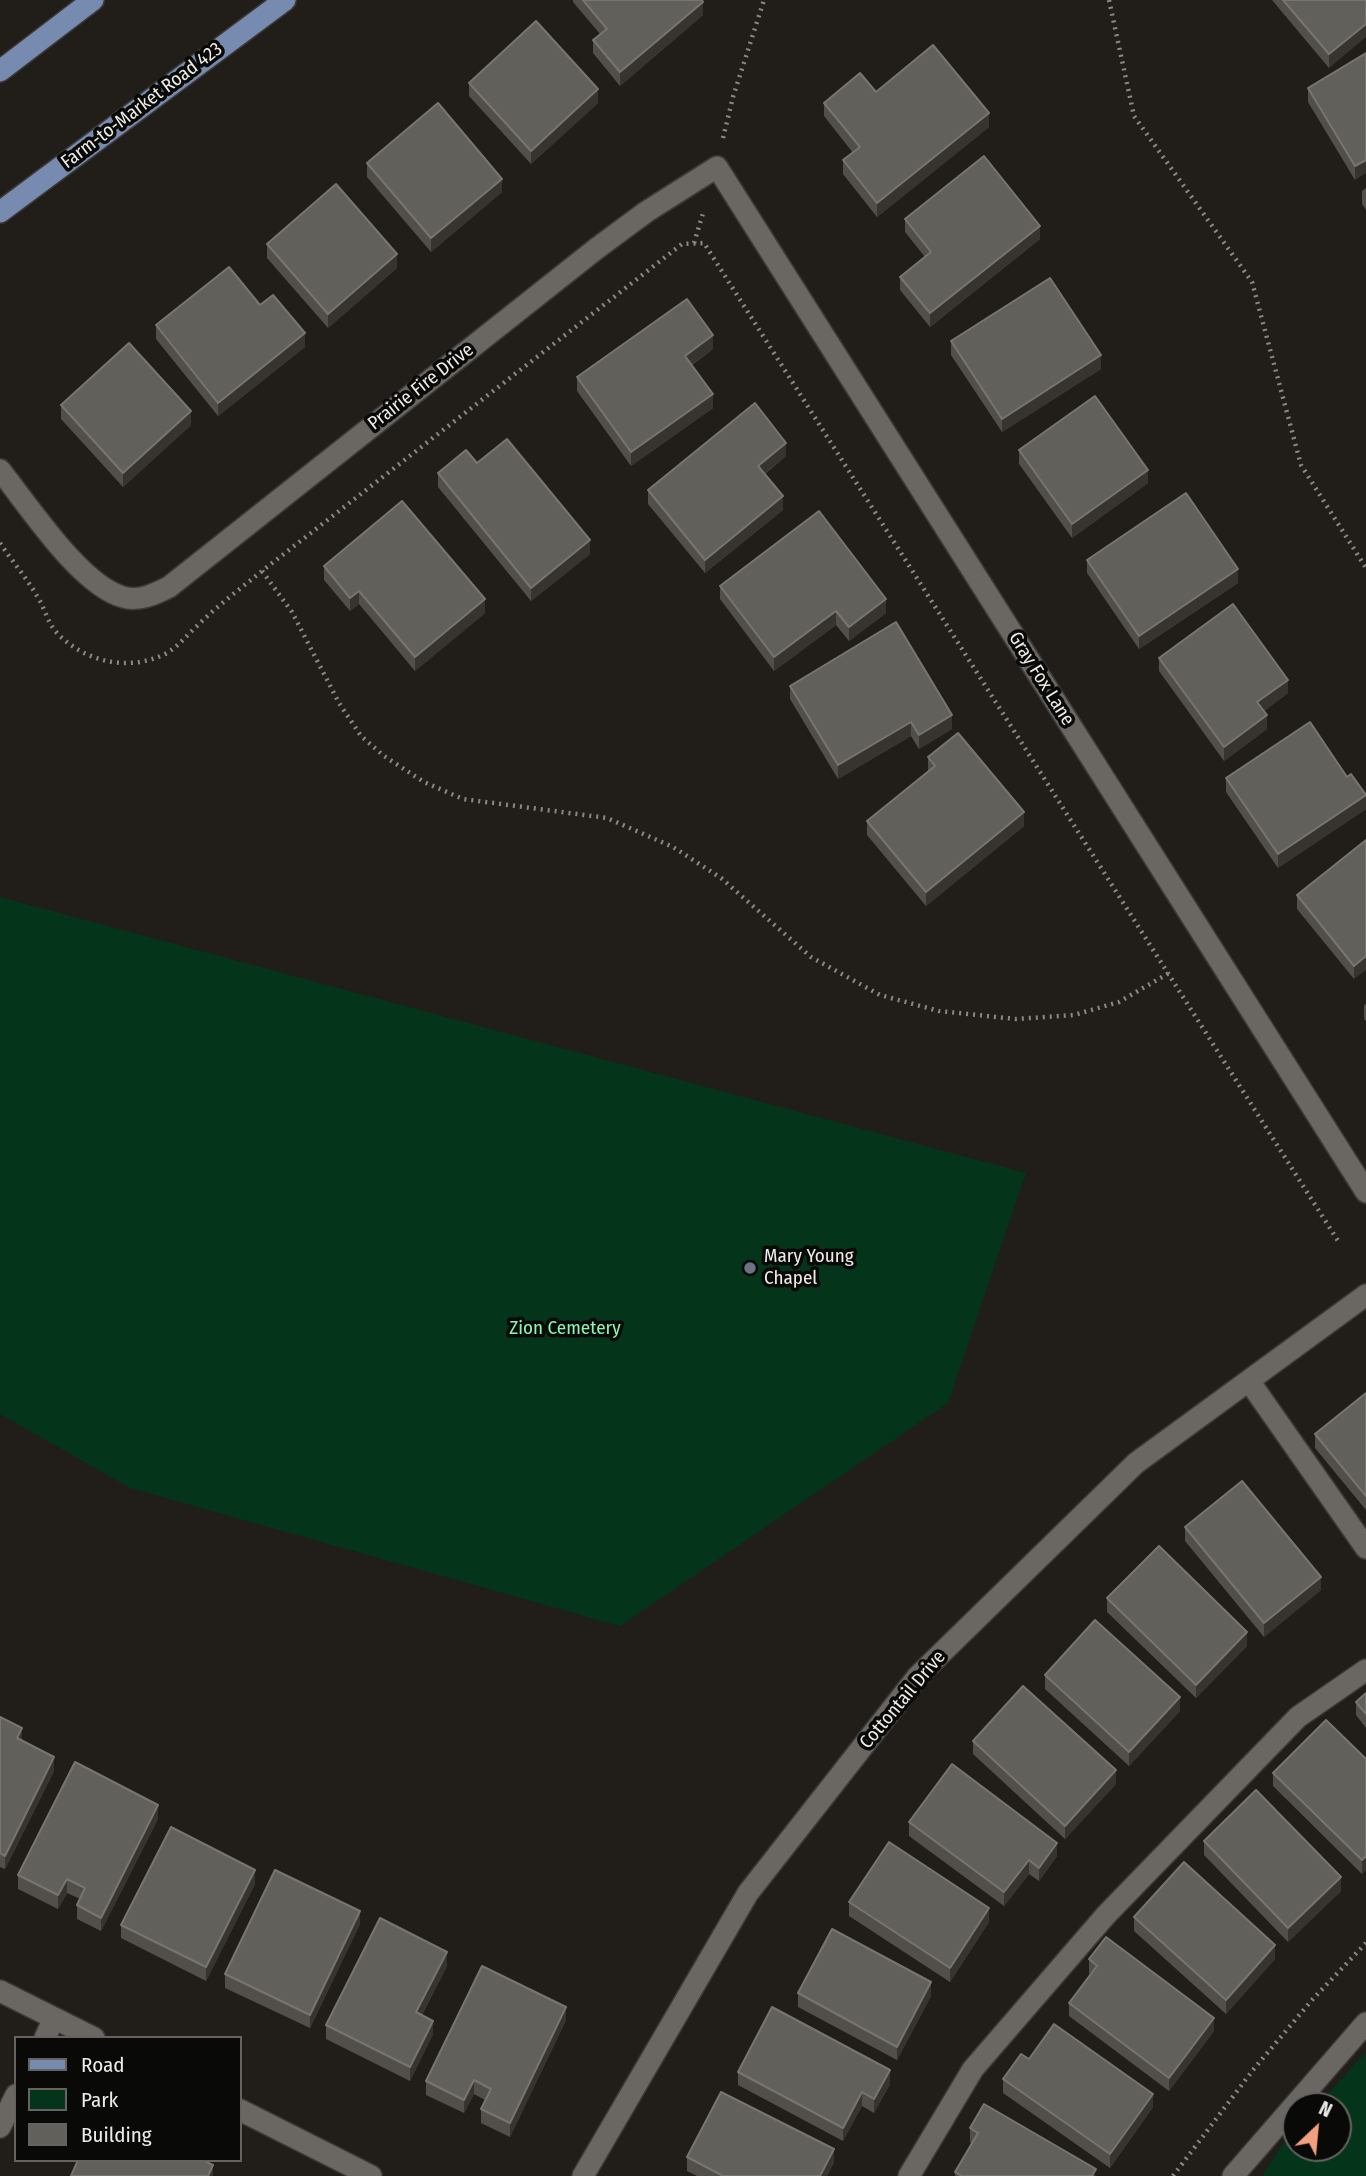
<!DOCTYPE html>
<style>
body{margin:0}
#map{position:relative;width:1366px;height:2176px;overflow:hidden;background:#211e1a;font-family:"Fira Sans Condensed",sans-serif}
canvas{display:block}
.legend{position:absolute;left:14px;top:2036px;width:228px;height:126px;box-sizing:border-box;background:#090907;border:2px solid #646361;margin:0;padding:9px 12px;list-style:none;font-size:21px;color:#edebe8}
.legend li{display:flex;align-items:center;gap:14px;height:35px}
.legend b{width:35px;border:2px solid #646361}
.north{position:absolute;left:1282px;top:2092px;width:70px;height:70px;box-sizing:border-box;background:#090907;border:2px solid #646361;border-radius:50%;rotate:26deg;font-size:19px;font-weight:700;line-height:28px;text-align:center;color:#edebe8}
.north::after{content:'';display:block;margin:auto;width:24px;height:32px;background:#f2a080;clip-path:polygon(50% 0,100% 100%,50% 72%,0 100%)}
</style>
<div id="map">
<canvas width="1366" height="2176"></canvas>
<ul class="legend">
<li><b style="height:9px;background:#768baf"></b>Road</li>
<li><b style="height:19px;background:#043419"></b>Park</li>
<li><b style="height:19px;background:#62605b"></b>Building</li>
</ul>
<div class="north">N</div>
</div>
<script>
const ctx = document.querySelector('canvas').getContext('2d');
ctx.lineJoin = 'round';
function paint(path, color) { ctx.fillStyle = color; ctx.fill(path, 'evenodd'); }
function strokePath(path, color, width, dash) { ctx.strokeStyle = color; ctx.lineWidth = width; ctx.lineCap = dash ? 'butt' : 'round'; ctx.setLineDash(dash || []); ctx.stroke(path); }
function label(font, color, halo, rows, align = 'center') {
  ctx.font = font + ' "Fira Sans Condensed",sans-serif'; ctx.lineWidth = 7; ctx.setLineDash([]); ctx.textBaseline = 'middle'; ctx.strokeStyle = halo; ctx.fillStyle = color; for (const [text, x, y, turn = 0] of rows) {
    ctx.save(); ctx.translate(x, y); ctx.rotate((+turn || 0) * Math.PI / 180); ctx.textAlign = isNaN(turn) ? turn : align; if (halo) ctx.strokeText(text, 0, 0); ctx.fillText(text, 0, 0); ctx.restore();
  }
}
const green = new Path2D(`
 M0,897L1026,1173L948,1403L620,1626L130,1488L0,1414Z
 M1366,2052V2176H1262L1284,2142L1296,2128V2148H1338V2106H1317Z`);
const path = new Path2D(`
 M1109,0L1134,116L1252,282L1301,465L1366,568
 M723,138L733,97L764,0
 M694,243L704,210
 M0,543C12,561 26,577 37,596C45,608 47,622 57,633C85,662 128,672 165,654C178,647 186,636 197,626C217,606 240,589 262,571L682,244L704,243L1340,1244
 M262,571L292,612L339,703L361,736L384,756L424,782L463,799L607,818L673,847L721,878L811,957L880,995L939,1011L1016,1019L1074,1015L1119,1002L1169,973
 M1173,2176L1253,2070L1312,2000L1366,1943`);
const lane = new Path2D(`
 M1249,1381L1366,1548
 M909,2176L973,2069L1106,1915L1298,1717L1366,1670`);
const street = new Path2D(`
 M0,470C29,506 80,585 123,597C139,602 155,594 169,587L596,249L646,212L717,167L1366,1192
 M0,1991L94,2038
 M45,2038L54,2018
 M240,2110L371,2176
 M0,2127L16,2095
 M583,2176L748,1893L918,1676L1136,1463L1366,1295
 M1233,2176L1366,2023`);
const primary = new Path2D(`
 M0,71L93,0
 M0,212L285,0`);
const wall = new Path2D(`
 M573,0H702L703,15L620,86L593,53V40L600,34L573,2Z
 M1272,0H1366L1329,68Z
 M1366,53L1355,180L1308,102V88Z
 M469,83L598,103L531,164L469,96Z
 M876,92L989,127L877,217L843,174V160L853,153L824,116V103Z
 M367,163L502,192L431,252L367,177Z
 M1366,188V210L1362,204V191Z
 M905,219L1040,239L930,327L900,290V277L925,257L905,232Z
 M267,244L397,268L328,328L267,258Z
 M156,325L305,347L218,416L156,339Z
 M951,341L1101,369L1002,432L951,355Z
 M713,349L692,365L713,408L631,466L577,391V377Z
 M61,405L191,425L123,487L61,419Z
 M1019,450L1148,483L1072,538L1019,464Z
 M786,456L765,474L783,510L705,573L648,504V490Z
 M477,463L590,554L531,601L438,487V473Z
 M1087,560L1238,583L1139,649L1087,573Z
 M324,566L485,613L415,671L359,604L350,611L324,580Z
 M720,586L886,613L849,641L836,625L774,671L720,599Z
 M1159,658L1288,693L1264,711L1267,729L1224,761L1159,671Z
 M790,686L952,729L919,749L911,736L838,779L790,699Z
 M928,757L1024,826L926,906L867,835V821L928,771Z
 M1226,778L1366,809L1278,868L1226,792Z
 M1366,840L1354,979L1297,909V895Z
 M1366,1004V1021L1364,1019V1005Z
 M1366,1393V1510L1315,1448V1434Z
 M1185,1527L1321,1590L1264,1637L1185,1541Z
 M1107,1598L1247,1646L1196,1698L1107,1612Z
 M1045,1675L1180,1711L1129,1766L1045,1689Z
 M1366,1693V1728L1356,1715V1702Z
 M0,1717L22,1740L54,1771L5,1869L0,1867Z
 M973,1741L1116,1784L1065,1839L973,1754Z
 M1366,1759L1362,1874L1273,1786V1773Z
 M158,1819L101,1931L77,1919V1905L80,1899L67,1893L58,1909L18,1889V1875Z
 M909,1822L1057,1856L1039,1881L1029,1874L1004,1906L909,1836Z
 M1204,1841L1341,1891L1288,1942L1204,1855Z
 M255,1884L206,1981L121,1938V1925Z
 M849,1902L989,1922L950,1982L849,1916Z
 M1134,1917L1275,1959L1226,2014L1134,1931Z
 M360,1924L310,2028L225,1988V1974Z
 M1089,1959L1214,2031L1169,2091L1069,2016V2003L1090,1974L1089,1973Z
 M447,1966L422,2015L433,2034L410,2081L326,2039V2025Z
 M798,1993L931,1996L897,2060L798,2007Z
 M566,2020L510,2137L481,2123V2109L485,2100L474,2094L464,2113L426,2095V2081Z
 M1029,2059L1153,2107L1110,2168L1003,2093V2079Z
 M738,2072L890,2084L874,2113L862,2106L843,2141L738,2085Z
 M970,2128L1096,2176H955V2172L972,2143L970,2142Z
 M687,2157L834,2162L827,2176H697L687,2171Z`);
const shadedWall = new Path2D(`
 M703,2V15L620,86V72Z
 M1366,24V37L1329,68V54Z
 M598,89V103L531,164V151Z
 M989,113V127L877,217V203Z
 M1366,160V173L1355,180V166Z
 M502,179V192L431,252V238Z
 M1040,226V239L930,327V313Z
 M397,254V268L328,328V314Z
 M305,333V347L218,416V403Z
 M713,335V349L685,369V356Z
 M1101,355V369L1002,432V419Z
 M713,394V408L631,466V452Z
 M191,411V425L123,487V473Z
 M786,443V456L758,479V466Z
 M1148,470V483L1072,538V524Z
 M783,496V510L705,573V560Z
 M590,540V554L531,601V588Z
 M1238,569V583L1139,649V636Z
 M359,591V604L350,611V598Z
 M485,599V613L415,671V657Z
 M886,599V613L849,641V627Z
 M836,611V625L774,671V657Z
 M1288,680V693L1257,716V702Z
 M952,715V729L919,749V735Z
 M1267,715V729L1224,761V747Z
 M911,722V736L838,779V765Z
 M1366,795V809L1278,868V854Z
 M1024,812V826L926,906V892Z
 M1366,956V970L1354,979V966Z
 M1321,1577V1590L1264,1637V1623Z
 M1247,1632V1646L1196,1698V1685Z
 M1180,1697V1711L1129,1766V1752Z
 M22,1728V1742L17,1738Z
 M54,1757V1771L5,1869V1856Z
 M1116,1770V1784L1065,1839V1826Z
 M158,1805V1819L101,1931V1918Z
 M1057,1843V1856L1039,1881V1868Z
 M1366,1856V1870L1362,1874V1860Z
 M1029,1860V1874L1004,1906V1892Z
 M255,1870V1884L206,1981V1967Z
 M1341,1877V1891L1288,1942V1928Z
 M67,1879V1893L58,1909V1895Z
 M989,1908V1922L950,1982V1968Z
 M360,1911V1924L310,2028V2015Z
 M1275,1945V1959L1226,2014V2000Z
 M447,1952V1966L416,2026V2012Z
 M931,1982V1996L897,2060V2047Z
 M566,2007V2020L510,2137V2123Z
 M1214,2018V2031L1169,2091V2078Z
 M433,2021V2034L410,2081V2067Z
 M890,2070V2084L874,2113V2099Z
 M474,2080V2094L464,2113V2100Z
 M862,2092V2106L843,2141V2128Z
 M1153,2094V2107L1110,2168V2154Z
 M834,2149V2162L827,2176H820Z
 M213,2165V2176H208Z`);
const building = new Path2D(`
 M583,0H702L703,2L620,72L593,40L607,29Z
 M1283,0H1366V24L1329,54Z
 M536,21L598,89L531,151L469,83Z
 M933,45L989,113L877,203L843,160L860,147L824,103L860,73L876,92Z
 M1366,53V160L1355,166L1308,88Z
 M438,103L502,179L431,238L367,163Z
 M984,156L1040,226L930,313L900,277L931,252L905,219Z
 M336,184L397,254L328,314L267,244Z
 M229,267L260,305L273,295L305,333L218,403L156,325Z
 M1050,278L1101,355L1002,419L951,341Z
 M687,299L713,335L685,356L713,394L631,452L577,377Z
 M129,343L191,411L123,473L61,405Z
 M1095,396L1148,470L1072,524L1019,450Z
 M755,403L786,443L758,466L783,496L705,560L648,490Z
 M507,439L590,540L531,588L438,473L466,450L477,463Z
 M1186,493L1238,569L1139,636L1087,560Z
 M402,501L485,599L415,657L359,591L350,598L324,566Z
 M819,511L886,599L849,627L836,611L774,657L720,586Z
 M1233,604L1288,680L1257,702L1267,715L1224,747L1159,658Z
 M896,622L952,715L919,735L911,722L838,765L790,686Z
 M1310,722L1347,777L1351,774L1366,795L1278,854L1226,778Z
 M958,733L1024,812L926,892L867,821L935,766L928,757Z
 M1366,840V956L1354,966L1297,895Z
 M1366,1393V1496L1315,1434Z
 M1242,1481L1321,1577L1264,1623L1185,1527Z
 M1159,1546L1247,1632L1196,1685L1107,1598Z
 M1095,1620L1180,1697L1129,1752L1045,1675Z
 M1023,1686L1116,1770L1065,1826L973,1741Z
 M1366,1693V1714L1356,1702Z
 M0,1717L22,1728L17,1738L54,1757L5,1856L0,1853Z
 M1326,1720L1366,1759V1856L1362,1860L1273,1773Z
 M75,1762L158,1805L101,1918L77,1905L85,1888L67,1879L58,1895L18,1875Z
 M952,1764L1057,1843L1039,1868L1029,1860L1004,1892L909,1822Z
 M1256,1790L1341,1877L1288,1928L1204,1841Z
 M171,1827L255,1870L206,1967L121,1925Z
 M889,1842L989,1908L950,1968L849,1902Z
 M1184,1862L1275,1945L1226,2000L1134,1917Z
 M275,1870L360,1911L310,2015L225,1974Z
 M380,1918L447,1952L416,2012L433,2021L410,2067L326,2025Z
 M832,1929L931,1982L897,2047L798,1993Z
 M1106,1937L1214,2018L1169,2078L1069,2003L1097,1966L1089,1959Z
 M482,1966L566,2007L510,2123L481,2109L491,2089L474,2080L464,2100L426,2081Z
 M772,2007L890,2070L874,2099L862,2092L843,2128L738,2072Z
 M1054,2024L1153,2094L1110,2154L1003,2079L1021,2054L1029,2059Z
 M721,2092L834,2149L820,2176H723L687,2157Z
 M984,2104L1096,2169L1092,2176H962L955,2172L978,2133L970,2128Z
 M78,2160H202L213,2165L208,2176H71Z`);
const markers = [
 [750,1268,7,"#6b7280"]
];
const streetNames = [
 ["Farm-to-Market Road 423",142,106,-37],
 ["Prairie Fire Drive",421,387,-38],
 ["Gray Fox Lane",1041,679,58],
 ["Cottontail Drive",903,1700,-50]
];
const poiNames = [
 ["Mary Young",764,1257],
 ["Chapel",764,1279]
];
const parkNames = [
 ["Zion Cemetery",565,1329]
];
paint(green, '#043419');
strokePath(lane, '#3c3a37', 24);
strokePath(street, '#3c3a37', 24);
strokePath(primary, '#3c3a37', 24);
strokePath(path, '#8a8884', 4.5, [2, 5]);
strokePath(lane, '#6a6762', 21);
strokePath(street, '#6a6762', 21);
strokePath(primary, '#768baf', 21);
paint(wall, '#524f4a');
paint(shadedWall, '#373430');
paint(building, '#62605b');
strokePath(building, '#787571', 2);
for (const [x, y, r, color] of markers) { const dot = new Path2D(); dot.arc(x, y, r, 0, 2 * Math.PI); ctx.fillStyle = color; ctx.fill(dot); strokePath(dot, '#090907', 2.5); }
label('19px', '#edebe8', '#090907', streetNames);
label('19px', '#edebe8', '#090907', poiNames, 'left');
label('19px', '#87f8ae', '#090907', parkNames);
</script>
